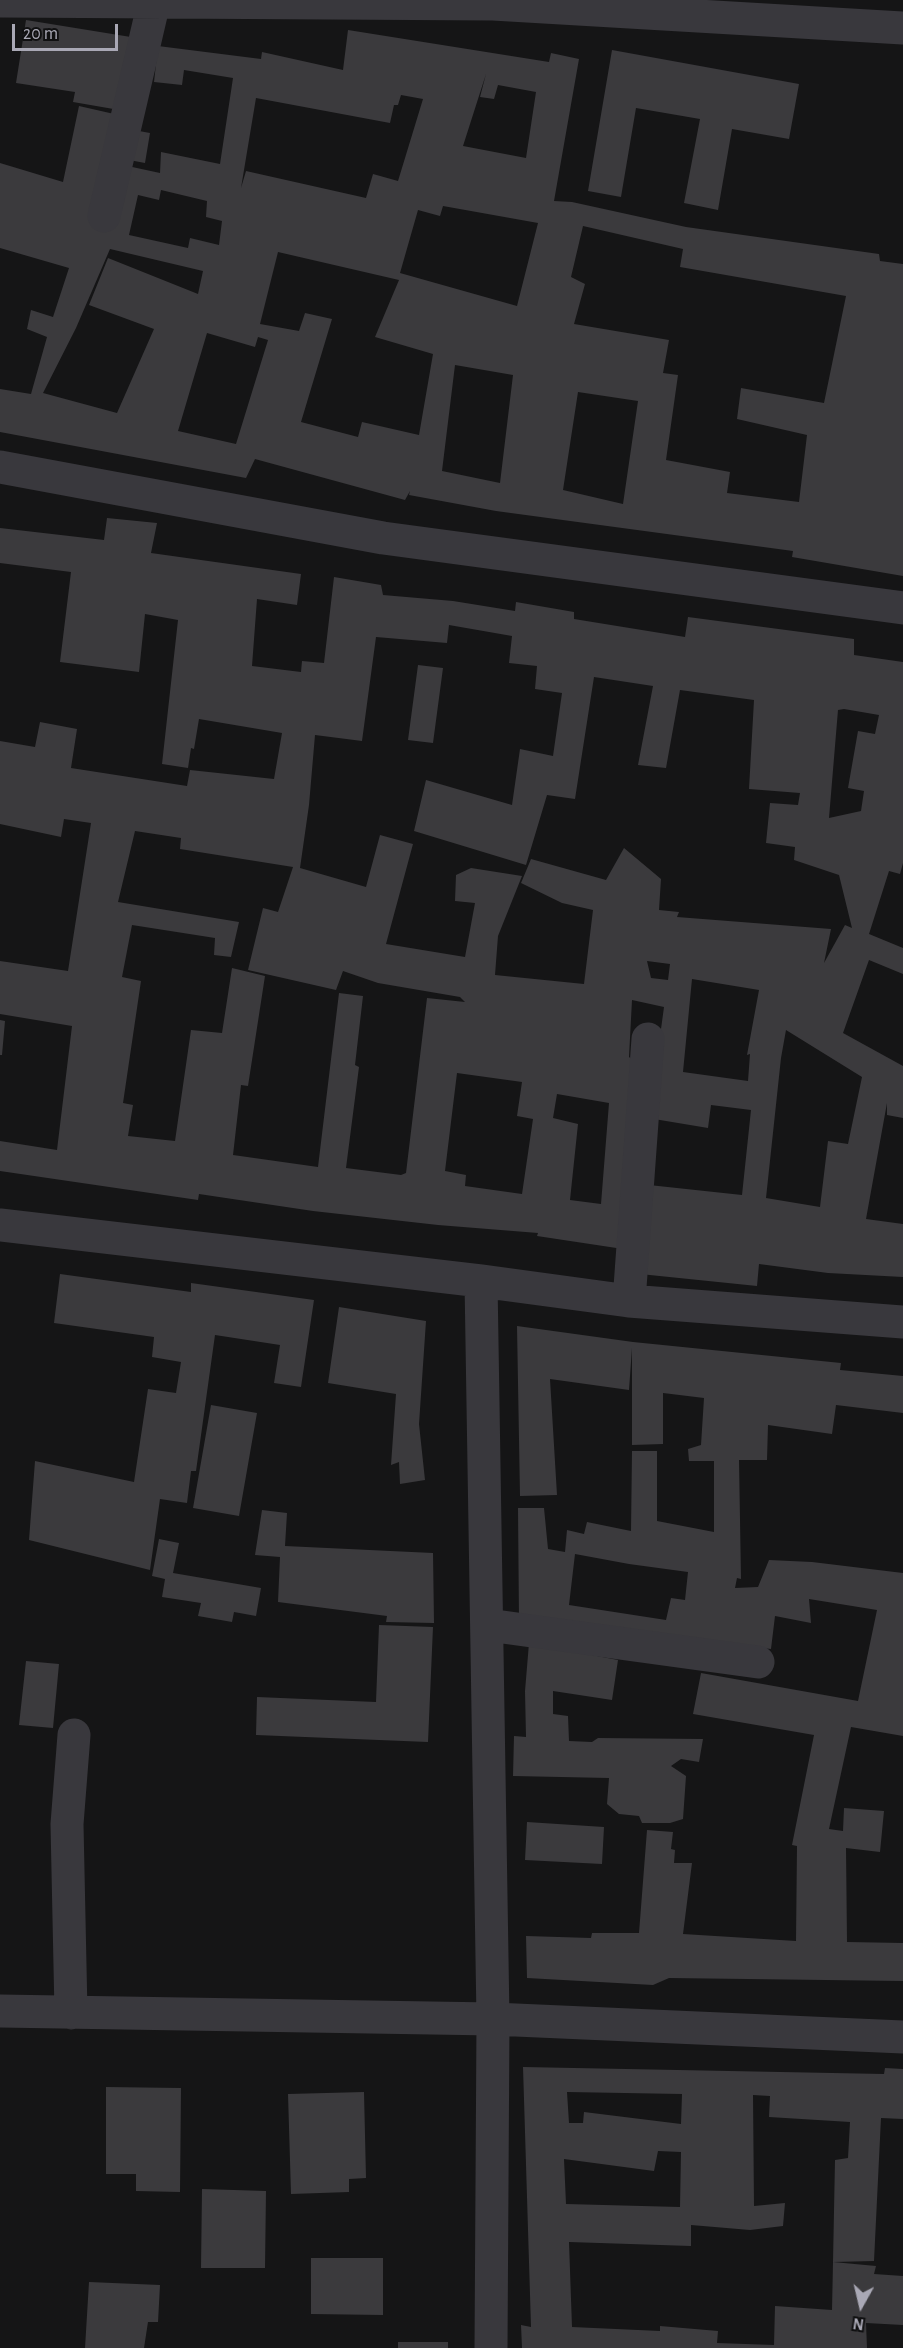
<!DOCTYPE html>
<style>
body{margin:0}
#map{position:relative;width:903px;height:2348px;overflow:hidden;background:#151516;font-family:"Alegreya Sans",sans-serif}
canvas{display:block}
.north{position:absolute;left:831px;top:2276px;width:60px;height:60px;-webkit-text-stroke:4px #101011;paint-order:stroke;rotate:188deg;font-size:16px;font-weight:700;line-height:24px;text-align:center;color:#a9a8b5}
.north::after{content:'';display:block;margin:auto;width:21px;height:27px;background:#a9a8b5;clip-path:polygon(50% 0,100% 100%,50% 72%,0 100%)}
.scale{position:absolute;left:12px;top:24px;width:106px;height:27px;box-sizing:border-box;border:3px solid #a9a8b5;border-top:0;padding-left:8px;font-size:18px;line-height:21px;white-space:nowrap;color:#a9a8b5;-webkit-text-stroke:4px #101011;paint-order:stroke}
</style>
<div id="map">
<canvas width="903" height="2348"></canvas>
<div class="north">N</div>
<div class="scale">20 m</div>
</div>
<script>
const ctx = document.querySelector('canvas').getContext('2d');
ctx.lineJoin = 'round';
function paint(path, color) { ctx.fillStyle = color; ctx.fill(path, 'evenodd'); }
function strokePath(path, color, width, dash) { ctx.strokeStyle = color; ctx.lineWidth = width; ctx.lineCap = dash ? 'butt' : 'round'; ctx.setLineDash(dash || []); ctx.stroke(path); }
const building = new Path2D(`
 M26,20L137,38L125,111L73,102L75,92L16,83Z
 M348,30L549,62L551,53L579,59L554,201L572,202L686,227L879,254L880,261L903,264V576L792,557L793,551L496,511L409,495L410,491L405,500L255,459L246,478L0,432V389L31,394L47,337L27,329L31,310L53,317L69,268L0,248V163L63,182L79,106L123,116V165L160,173L161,152L220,164L233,78L184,70L182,85L154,82L158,46L261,59L262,52L343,70ZM486,74L480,97L494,99L498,85L536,92L526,158L463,146ZM401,95L423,99L398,181L373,174L366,198L246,171L241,188L256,98L390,123L394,105H398ZM161,190L207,201L206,217L222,221L219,245L190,238L188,248L129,235L138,195L159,200ZM443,206L538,223L517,306L400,273L418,210L440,216ZM583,226L683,249L680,267L846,296L824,403L741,388L737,419L807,435L799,502L727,493L730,472L666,460L678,375L663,373L669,340L574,324L585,284L571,277ZM110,249L203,271L198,294L108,258L89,305L154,329L117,413L43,393L76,328ZM278,252L399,280L375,337L433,354L419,435L362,422L358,437L301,422L332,319L305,313L299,331L260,324ZM207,333L255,347L258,337L268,340L236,444L178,431ZM455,365L513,375L500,483L442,471ZM578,392L638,401L623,504L563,490Z
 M612,50L799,84L789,139L732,129L718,210L684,203L700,119L636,108L621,197L588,191Z
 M128,129L150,133L145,163L124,159Z
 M107,518L157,523L151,553L301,574L297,605L257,599L252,666L301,672L302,661L324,663L334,577L381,585L383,595L453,601L515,611L516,602L574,612V619L685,637L688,617L854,639V655L903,662V863L900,874L889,871L869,934L903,948V974L869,960L843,1033L903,1066V1118L887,1115V1103L866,1219L903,1224V1277L828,1273L759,1264L757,1286L640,1274L649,1185L742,1195L751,1110L711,1105L708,1128L654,1119L652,1095L664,1007L632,1000L629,1057L640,1066L623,1249L537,1236L538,1233L438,1225L313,1211L199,1194L198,1200L0,1171V1141L57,1150L72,1026L0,1014V961L68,971L91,823L64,819L61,837L0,824V741L35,747L40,722L77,729L71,768L187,786L190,770L274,779L282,733L199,719L194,749L191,748L188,768L162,764L178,620L145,614L139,672L60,662L71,572L0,563V528L104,540ZM449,625L512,636L509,663L537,666L535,689L562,693L553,756L520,749L512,805L426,780L414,831L526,865L547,795L575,799L594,677L653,686L638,765L666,768L680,690L754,700L749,789L800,793L798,805L770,803L766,843L795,847L794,860L839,875L852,928L845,925L824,963L831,929L677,917L679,912L659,910L661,879L624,848L606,880L531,859L521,883L562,903L593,910L584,984L495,975L498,936L522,876L471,868L456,875L455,901L475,903L465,957L386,944L413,844L380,835L366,887L300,868L309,805L315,735L362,741L376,637L447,643ZM844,709L879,715L875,734L858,731L848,788L864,791L861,811L829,818L838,710ZM135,831L181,838L180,849L293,867L278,912L263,908L248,970L336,990L343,971L378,983L460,997L465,1002L427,998L406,1173L401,1175L346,1168L359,1067L355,1065L363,996L339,993L318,1167L233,1155L241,1085L248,1086L265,976L232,968L222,1033L191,1030L175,1141L128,1136L133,1105L123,1103L141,981L122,977L132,925L215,938L214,955L231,957L239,922L118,902ZM647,961L670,964L668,980L651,978ZM692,979L759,990L747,1055L750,1054L748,1081L683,1072ZM786,1030L862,1077L848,1144L828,1141L820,1207L766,1198L781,1058ZM457,1073L522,1082L517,1116L533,1119L522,1194L465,1186L466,1175L445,1171ZM557,1094L609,1103L601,1204L570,1200L578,1124L553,1118Z
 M418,665L443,668L433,743L408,740Z
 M0,1020L5,1021L2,1055H0Z
 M60,1274L191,1292V1283L314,1300L301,1387L274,1383L280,1345L215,1335L196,1471H191L187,1503L160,1499L150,1570L29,1540L35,1461L134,1482L148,1389L176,1393L181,1362L152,1357L154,1337L54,1323Z
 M339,1307L426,1321L419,1424L425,1480L400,1484L399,1462L391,1465L396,1394L328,1383Z
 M517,1326L633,1342L841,1363L840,1370L903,1376V1413L836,1405L832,1434L768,1425L767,1460H739L741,1579L737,1578L735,1588L758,1587L769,1560L812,1562L903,1573V1736L851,1727L829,1829L843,1831L844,1808L884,1811L880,1852L846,1848L847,1942L903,1943V1981L669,1978L653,1985L527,1978L526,1936L591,1938L592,1933H639L647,1830L673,1832L671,1849L675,1850L674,1863H692L683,1934L796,1941L797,1846L792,1845L814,1735L693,1714L701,1673L858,1701L877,1610L809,1599L811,1623L775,1616L771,1649L519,1621L518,1508H544L548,1549L565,1552L567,1530L584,1534L587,1522L631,1531L632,1451H657V1521L714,1532V1461H689L688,1449L701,1445L704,1398L663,1393V1444L632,1445V1348L629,1390L550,1379L557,1495L520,1496ZM575,1554L629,1564L688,1572L685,1600L671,1598L666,1620L569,1605Z
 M211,1405L257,1413L239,1516L193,1508Z
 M262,1510L287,1513L285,1546L433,1553L434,1623L386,1622L387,1616L278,1602L280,1557L255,1555Z
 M159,1539L179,1543L173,1573L261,1588L256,1616L234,1612L232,1622L198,1616L201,1603L162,1597L165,1579L152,1576Z
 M379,1625L433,1627L428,1742L256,1735L257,1697L376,1702Z
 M529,1643L618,1660L612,1700L553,1691V1714L568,1716L569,1741L592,1742L598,1738L703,1739L699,1762L681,1759L671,1766L686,1776L683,1819L670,1823H642L639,1816L619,1814L607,1804L609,1778L513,1776L514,1736L526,1737L525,1691Z
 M26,1661L59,1664L53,1728L19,1725Z
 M527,1822L604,1827L602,1864L525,1860Z
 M523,2067L884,2074L885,2068L903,2069V2119L881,2118L874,2261L833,2262L835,2160L848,2158L850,2122L769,2117L770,2096L753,2095L754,2206L785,2203L783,2226L750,2230L691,2225V2246L569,2242L572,2327L660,2331V2326L718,2331L717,2343L774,2345L775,2306L832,2310L833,2262L876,2266L874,2274L903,2276V2325L866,2323L867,2348H522L521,2325L531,2327ZM567,2092L682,2094L681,2124L584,2112L583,2123H569ZM658,2151L681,2152L680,2207L566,2204L564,2159L654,2171Z
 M106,2087L181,2088L180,2192L136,2191V2174H106Z
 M364,2092L366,2178L349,2179V2192L291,2194L288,2094Z
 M202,2189L266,2191L265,2268H201Z
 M311,2258H383V2315L311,2314Z
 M89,2282L160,2285L158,2322H148L144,2348H85Z
 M398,2342H448V2348H398Z`);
const minor = new Path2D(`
 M0,1L493,4L903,28
 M104,216L154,2
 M0,467L383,538L903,608
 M0,1225L481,1281L629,1301L903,1322
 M481,1281L493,2019L491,2348
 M629,1301L648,1039
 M488,1625L758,1662
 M0,2011L493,2019L903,2037
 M71,2013L67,1824L74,1735`);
paint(building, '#3b3a3d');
strokePath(minor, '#39383d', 33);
</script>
